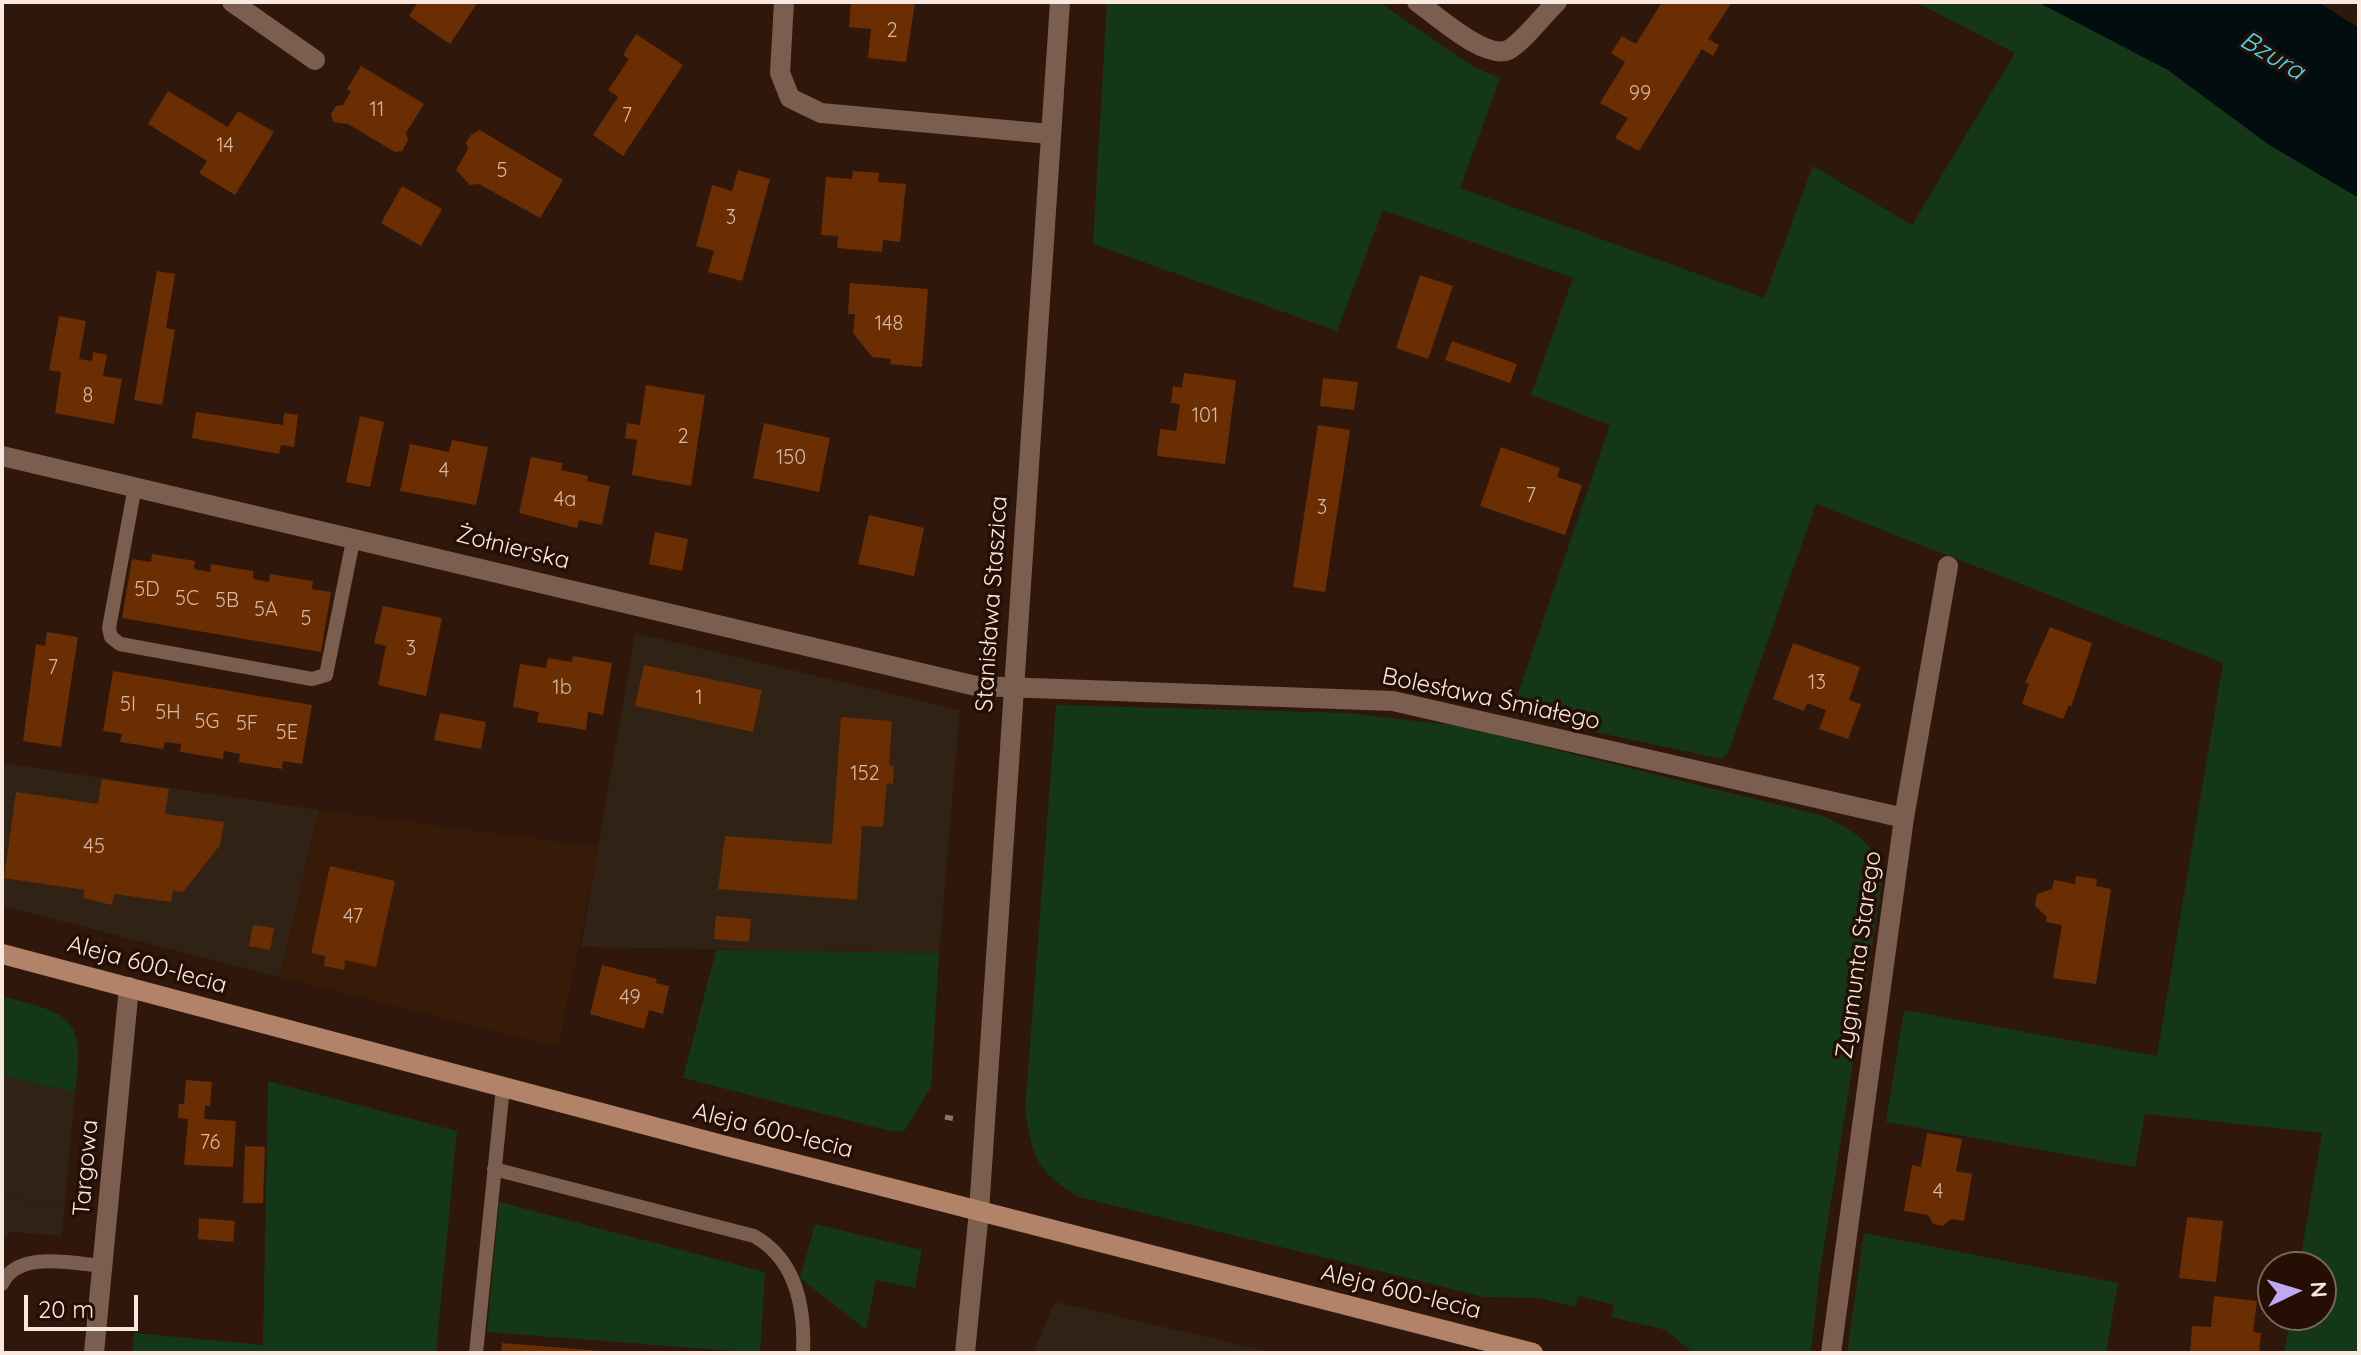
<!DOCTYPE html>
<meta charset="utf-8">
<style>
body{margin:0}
#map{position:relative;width:2361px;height:1355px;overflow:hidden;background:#2f170b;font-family:Quicksand,sans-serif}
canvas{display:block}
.frame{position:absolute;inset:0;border:4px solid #f9e8df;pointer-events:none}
.north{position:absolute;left:2257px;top:1251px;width:80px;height:80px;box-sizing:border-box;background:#250e03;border:2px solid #7a655b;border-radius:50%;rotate:86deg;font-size:22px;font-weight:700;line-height:32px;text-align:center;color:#f9e8df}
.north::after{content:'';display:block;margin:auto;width:28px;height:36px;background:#bda9f5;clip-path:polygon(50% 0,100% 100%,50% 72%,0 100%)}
.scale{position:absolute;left:24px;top:1295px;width:114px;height:36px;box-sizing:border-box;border:4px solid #f9e8df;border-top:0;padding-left:10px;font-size:24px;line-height:28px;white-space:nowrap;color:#f9e8df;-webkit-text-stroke:6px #250e03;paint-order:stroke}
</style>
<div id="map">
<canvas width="2361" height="1355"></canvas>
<div class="frame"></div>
<div class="north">N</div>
<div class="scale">20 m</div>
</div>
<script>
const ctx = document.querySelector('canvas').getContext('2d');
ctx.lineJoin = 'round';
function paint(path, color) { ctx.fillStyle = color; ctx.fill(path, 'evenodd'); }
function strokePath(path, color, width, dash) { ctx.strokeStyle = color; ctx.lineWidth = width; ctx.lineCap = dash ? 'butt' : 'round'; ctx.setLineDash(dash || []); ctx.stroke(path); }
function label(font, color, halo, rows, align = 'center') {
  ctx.font = font + ' Quicksand,sans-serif'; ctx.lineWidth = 7; ctx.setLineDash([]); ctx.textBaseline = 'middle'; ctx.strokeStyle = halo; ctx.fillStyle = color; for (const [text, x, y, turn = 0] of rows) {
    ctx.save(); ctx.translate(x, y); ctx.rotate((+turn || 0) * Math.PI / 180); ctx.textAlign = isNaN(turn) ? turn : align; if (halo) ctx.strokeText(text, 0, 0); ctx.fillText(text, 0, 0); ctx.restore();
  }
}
const commercial = new Path2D(`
 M635,633L960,710L939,953L581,947Z
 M2,763L319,810L280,977L2,906Z
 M2,1076L75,1092L65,1204L2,1198Z
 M1055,1302L1276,1353H1033Z`);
const industrial = new Path2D(`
 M2,1198L65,1204L62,1236L11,1232L2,1242Z`);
const built = new Path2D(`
 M319,810L599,847L558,1047L280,977Z`);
const green = new Path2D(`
 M1107,2H1379L1475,68L1500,78L1460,188L1764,298L1813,166L1912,225L2015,53L1915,2H2038L2168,70L2268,144L2359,198V1353H2284L2291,1315H2321V1267H2299L2322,1133L2145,1114L2135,1167L1886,1122L1904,1010L2157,1056L2223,663L1816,504L1728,753L1722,759L1511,714L1610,425L1531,395L1573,278L1383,210L1337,331L1093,244Z
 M1056,705L1348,713L1459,726L1820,815C1850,828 1870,840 1884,870L1819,1277L1811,1353H1693L1666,1330L1612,1317L1614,1305L1579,1296L1575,1307L1539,1298L1484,1297L1079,1197C1036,1170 1034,1160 1025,1111Z
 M716,950L939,953L931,1087L905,1130L894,1132L683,1078Z
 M2,996C71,1014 86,1017 75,1092L2,1076Z
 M268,1081L457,1131L436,1353H132L134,1333L263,1345Z
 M499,1202L765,1272L760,1353L487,1332Z
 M815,1224L922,1250L915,1288L876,1280L866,1330L800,1278Z
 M1864,1233L2118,1283L2106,1353H1847Z`);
const water = new Path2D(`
 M2038,2H2318L2359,28V198L2268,144L2168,70Z`);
const building = new Path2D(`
 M418,2H478L450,44L409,16Z
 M851,2H915L906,62L868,58L871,29L849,27Z
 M1662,2H1732L1708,39L1719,45L1713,56L1702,49L1639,151L1615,138L1628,118L1600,103L1625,62L1611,53L1622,36L1636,44Z
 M636,34L683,65L623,156L593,135L618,97L608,90L629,59L623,55Z
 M361,66L424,104L406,133L408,140L402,151L395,152L348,124L333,122L331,114L336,106L343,105L351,91L347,89Z
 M168,91L228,127L238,111L274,132L235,195L199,173L207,161L148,124Z
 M480,130L563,180L540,218L479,184L470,185L456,170L468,149L466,142L471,135Z
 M738,170L770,179L742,281L708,272L714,251L696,246L712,185L732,191Z
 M853,171L879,173L878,182L906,184L900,242L883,240L882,252L837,248L838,236L821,235L826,177L852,179Z
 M402,186L442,209L421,246L381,223Z
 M157,271L175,274L166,328L175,330L162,405L134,400Z
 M1420,275L1453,286L1428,359L1396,348Z
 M850,283L928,289L922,367L890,364L891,359L872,357L853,333L855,314H848Z
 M59,316L86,321L79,359L92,361L93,352L107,355L103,376L122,379L114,424L55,413L61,372L49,370Z
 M1452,341L1517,364L1510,383L1445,360Z
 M1184,373L1236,380L1225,464L1157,456L1160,429L1176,431L1180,404L1171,403L1173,386L1182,388Z
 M1323,378L1358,382L1354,410L1320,406Z
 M646,385L705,395L691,486L632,475L637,440L625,438L627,423L640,425Z
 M196,412L283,425L284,413L298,415L294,447L281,445L279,454L192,438Z
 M360,416L384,422L370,487L346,482Z
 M764,423L830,438L819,492L753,478Z
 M1318,425L1350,430L1325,592L1293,587Z
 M452,440L488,447L476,505L400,491L410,444L449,452Z
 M1501,447L1560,468L1557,477L1582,485L1565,535L1480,506Z
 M531,457L563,463L561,470L588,476L587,481L610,486L602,525L579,520L577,528L519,513Z
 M869,515L924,528L914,576L858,564Z
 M655,532L688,539L682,571L649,564Z
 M152,554L195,561L194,569L210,572L211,564L253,571V579L269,582L270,574L313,581L312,589L331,592L321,652L122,618L132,559L151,562Z
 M383,606L442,618L426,696L378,685L386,646L374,643Z
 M2050,627L2092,643L2071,707L2069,705L2063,719L2022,704L2029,684L2025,683Z
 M47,632L78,637L61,747L23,741L36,644L45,646Z
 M1793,643L1860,667L1849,700L1861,704L1848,739L1819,729L1826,710L1807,703L1804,711L1773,699Z
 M573,656L612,663L603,715L588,712L586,730L537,722L539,712L513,707L520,664L546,668L548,658L572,662Z
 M644,665L762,690L753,732L635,706Z
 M113,671L312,705L302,764L283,761L282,769L239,762L240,754L224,751L223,759L180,752L181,744L165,742L163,749L120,742L122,734L103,731Z
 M440,713L486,722L481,749L434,740Z
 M841,717L892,721L889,765L894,766L893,784L887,783L883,827L862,826L857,900L718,889L725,836L832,844Z
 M102,779L169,789L165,814L224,822L220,845L183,892L173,891L171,902L114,894L112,905L83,898L85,890L4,878L16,792L98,804Z
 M330,866L395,881L376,967L345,960L344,970L324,966L325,956L311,953Z
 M2076,876L2097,879L2096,886L2111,889L2096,984L2053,978L2062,925L2046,922L2047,917L2035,906L2037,894L2052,889L2054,880L2075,884Z
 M716,916L751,919L749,942L714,939Z
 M253,925L274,928L270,950L249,946Z
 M602,965L657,979L656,983L669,986L663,1014L649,1010L644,1029L590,1014Z
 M186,1080L212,1082L210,1106H205L204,1119L236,1121L233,1167L184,1165L188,1119L178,1118L179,1104H184Z
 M1927,1133L1962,1139L1956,1171L1972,1174L1964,1221L1951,1219L1943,1226L1933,1224L1928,1215L1904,1211L1912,1165L1921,1167Z
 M245,1146L265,1147L263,1203H243Z
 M2187,1217L2223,1221L2216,1282L2179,1278Z
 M199,1218L235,1221L233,1242L198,1239Z
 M2214,1296L2257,1301L2253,1332L2261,1333L2259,1353H2190L2192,1326L2211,1327Z
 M502,1343L603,1351V1353H501Z`);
const path = new Path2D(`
 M945,1117L956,1119`);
const service = new Path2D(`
 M135,486L109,628L111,637L120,644L312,679L326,675L354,536
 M494,1169L754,1236C797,1260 805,1308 803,1353
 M2,1284C17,1250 72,1263 102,1266
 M476,1353L503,1087`);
const minor = new Path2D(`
 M232,2L315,60
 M784,2L780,73L790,98L821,113L1050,134
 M1417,2C1436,15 1485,60 1508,50C1522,43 1545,13 1557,2
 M2,456L976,686L1393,701L1904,818
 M94,1353L129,987
 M1831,1353L1904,818L1948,566`);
const tertiary = new Path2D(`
 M965,1353L979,1211L1060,2`);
const secondary = new Path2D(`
 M2,954L722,1145L1533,1353`);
const numberNames = [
 ["2",892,31],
 ["99",1640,94],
 ["11",377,110],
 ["7",627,116],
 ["14",225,146],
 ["5",502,171],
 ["3",731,218],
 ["148",889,324],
 ["8",88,396],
 ["101",1205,416],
 ["2",683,437],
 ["150",791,458],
 ["4",444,471],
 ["7",1531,496],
 ["4a",565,500],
 ["3",1322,508],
 ["5D",147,590],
 ["5C",187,599],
 ["5B",227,601],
 ["5A",266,610],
 ["5",306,619],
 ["3",411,649],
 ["7",53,668],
 ["13",1817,683],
 ["1b",562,688],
 ["1",699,698],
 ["5I",128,705],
 ["5H",168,713],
 ["5G",207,722],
 ["5F",247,724],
 ["5E",287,733],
 ["152",865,774],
 ["45",94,847],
 ["47",353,917],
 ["49",630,998],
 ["76",210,1143],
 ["4",1938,1192]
];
const streetNames = [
 ["Żołnierska",513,548,14],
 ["Stanisława Staszica",992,604,-86],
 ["Bolesława Śmiałego",1491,699,12],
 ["Zygmunta Starego",1859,955,-82],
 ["Aleja 600-lecia",147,965,15],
 ["Aleja 600-lecia",773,1131,14],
 ["Targowa",86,1168,-85],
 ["Aleja 600-lecia",1401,1292,14]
];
const waterNames = [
 ["Bzura",2272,56,31]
];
paint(commercial, '#302316');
paint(industrial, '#2f2315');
paint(built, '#381a09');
paint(green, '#143817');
paint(water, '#020d0f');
paint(building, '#6b2d02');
strokePath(path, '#8c776c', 5, [8, 4]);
strokePath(service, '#7c5e4f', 14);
strokePath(minor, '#7c5e4f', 20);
strokePath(tertiary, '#7c5e4f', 20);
strokePath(secondary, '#b28269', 20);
label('20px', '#d6b9a8', null, numberNames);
label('24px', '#f9e8df', '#250e03', streetNames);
label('italic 26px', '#3fdef9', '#250e03', waterNames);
</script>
